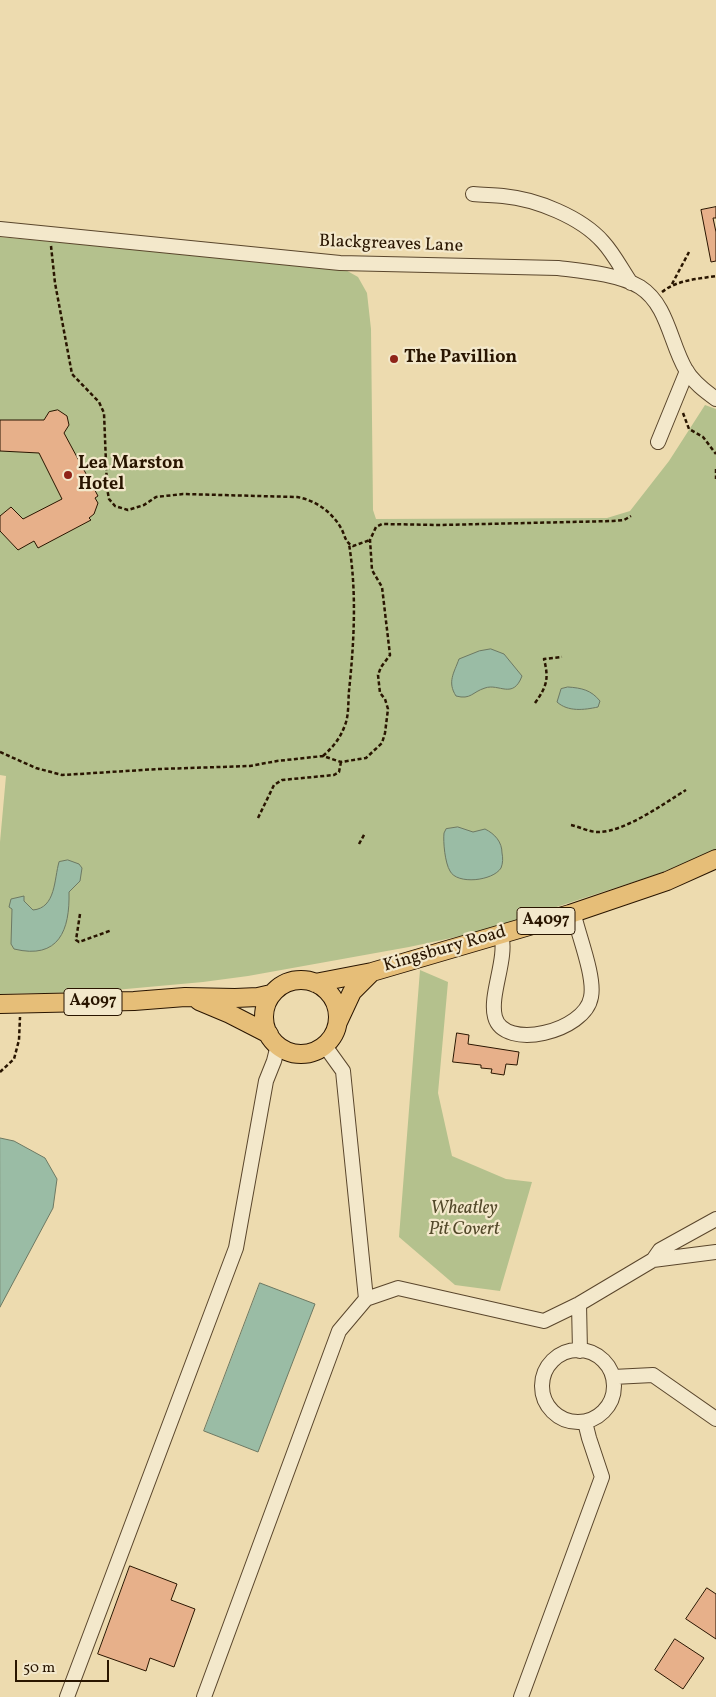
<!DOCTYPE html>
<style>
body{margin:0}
#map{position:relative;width:716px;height:1697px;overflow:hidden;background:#eddbaf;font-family:Vollkorn,serif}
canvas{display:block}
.scale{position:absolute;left:15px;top:1660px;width:94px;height:22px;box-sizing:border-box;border:2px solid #291500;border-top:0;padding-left:6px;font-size:15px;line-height:18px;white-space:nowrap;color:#291500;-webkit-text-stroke:4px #f3e8cb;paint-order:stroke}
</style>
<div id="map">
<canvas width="716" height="1697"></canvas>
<div class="scale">50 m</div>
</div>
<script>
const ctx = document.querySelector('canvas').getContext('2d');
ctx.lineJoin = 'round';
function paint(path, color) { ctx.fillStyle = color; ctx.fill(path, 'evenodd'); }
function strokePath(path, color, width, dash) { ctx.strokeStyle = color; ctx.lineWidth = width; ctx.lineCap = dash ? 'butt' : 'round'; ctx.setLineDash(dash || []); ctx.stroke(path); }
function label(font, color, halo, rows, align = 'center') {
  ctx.font = font + ' Vollkorn,serif'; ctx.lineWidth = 4.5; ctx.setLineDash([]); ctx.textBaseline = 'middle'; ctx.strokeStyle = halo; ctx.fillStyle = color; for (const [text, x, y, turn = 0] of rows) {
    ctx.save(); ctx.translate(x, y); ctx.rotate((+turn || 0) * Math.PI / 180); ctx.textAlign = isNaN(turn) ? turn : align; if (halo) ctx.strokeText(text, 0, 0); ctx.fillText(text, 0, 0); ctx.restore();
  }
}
const green = new Path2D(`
 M0,237L342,268L358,277L367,293L371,329L373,510L376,519L607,518L630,511L669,461L705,405L716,409V850L658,874L541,912L489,930L409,947L248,976L203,982L93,992L0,994V842L6,776L0,775Z
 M420,970L448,982L438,1093L452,1156L506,1179L532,1182L500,1291L455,1285L399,1237Z`);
const water = new Path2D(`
 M491,649L504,654L522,676C513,700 499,683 485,688C472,692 471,700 456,696C447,682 454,673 459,659L479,651Z
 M568,687C582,688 591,690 600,701L598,707C584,710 568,712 557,702L561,689Z
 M458,827L473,832L485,829C495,834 502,842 502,853C503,858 503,863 501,868C493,881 457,885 450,871C445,863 443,842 444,833L446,829Z
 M68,860L79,864L82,868L80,881L69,892C70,930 59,960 14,949L11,944L12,909L9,907L11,899L24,896V901L33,910C56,908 54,879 59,862Z
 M0,1138L14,1141L45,1158L57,1179L53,1208L0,1307Z
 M260,1283L315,1304L258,1452L204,1431Z`);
const building = new Path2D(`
 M716,207V218H713L716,232V261L711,262L701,210Z
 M58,410L67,416L69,425L64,433L98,496L95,498L98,503L94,514L89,518L91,520L38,548L34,541L18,550L0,531V516L11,507L23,519L62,499L39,453L0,451V420H44L49,412Z
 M457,1033L469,1035L468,1044L519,1052L517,1065L506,1064L504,1075L491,1073L492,1069L481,1068V1065L453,1062Z
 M130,1566L177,1584L171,1600L195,1609L174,1667L150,1658L146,1671L98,1654Z
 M707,1588L716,1594V1639L686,1619Z
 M675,1639L704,1658L683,1689L655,1670Z`);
const path = new Path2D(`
 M51,246L55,283L72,374L99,402L104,413L107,488L109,499L115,506L128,510L144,505L156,497L183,494L297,497C315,500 332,512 341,528C345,535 345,543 353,546L370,540
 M672,284L689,252
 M662,292C677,280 697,279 716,276
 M683,413L689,429L703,437L716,454
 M716,469V479
 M535,703C547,686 549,679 544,659L562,657
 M0,752L36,768L62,775L159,769L250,766L277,761L323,756L341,762L366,758L382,743L385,733L388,709L385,699L380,693L378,675L381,667L390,655L382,587L372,570L370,540L376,527L382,524L440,525L613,521L624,520L631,516
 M323,756C333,747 340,739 345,725C349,715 348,702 349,691C354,643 357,593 349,544
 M258,818L274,785L282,780L334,775L339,772L341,762
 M571,825C580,827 589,832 598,832C625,832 663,804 686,790
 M359,844L365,833
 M80,914L76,940L79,942L112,930
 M0,1072L14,1059L19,1040L20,1017`);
const minor = new Path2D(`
 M473,194C483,195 493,195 503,196C536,199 581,217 603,242C614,254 622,270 631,283
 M0,229L340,263L558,268C582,271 619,274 640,287C668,305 670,343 686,370C693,382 705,391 716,399
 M658,442L687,371
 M501,934C508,958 489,995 495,1017C504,1051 585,1032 591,997C595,978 580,939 575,919L570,914
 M325,1046L343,1071L366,1299
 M653,1260L716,1252
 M579,1304L580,1351
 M542 1386a36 36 0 1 1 72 0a36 36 0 1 1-72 0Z
 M613,1377L653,1375L716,1419
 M67,1697L236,1248L266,1081L274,1061L278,1045
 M204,1697L339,1331L366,1299L398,1288L544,1321L579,1304L653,1260L660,1250L716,1219
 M521,1697L602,1477L589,1438L585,1422`);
const major = new Path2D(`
 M264 1017a37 37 0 1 1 74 0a37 37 0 1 1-74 0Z
 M315,983L372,972L570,914L667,881L716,859
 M199,1001L230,1014L269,1034
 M0,1004L134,1001L185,997L235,998L258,997L271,994
 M338,1022L352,992L372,972`);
const markers = [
 [394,359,5,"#8f2418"],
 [68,475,5,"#8f2418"]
];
const shields = [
 [546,921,58],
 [93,1002,58]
];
const shieldNames = [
 ["A4097",546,921],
 ["A4097",93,1002]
];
const streetNames = [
 ["Blackgreaves Lane",391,245,2],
 ["Kingsbury Road",445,950,-16]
];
const poiNames = [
 ["The Pavillion",404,359],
 ["Lea Marston",78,465],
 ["Hotel",78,486]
];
const parkNames = [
 ["Wheatley",464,1210],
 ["Pit Covert",464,1231]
];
paint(green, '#b4c18d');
paint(water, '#9abca5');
strokePath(water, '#6d7963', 1);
paint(building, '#e7b08a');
strokePath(building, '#291500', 1);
strokePath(minor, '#5a462c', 16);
strokePath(major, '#291500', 20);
strokePath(path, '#291500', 2.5, [4, 2.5]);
strokePath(minor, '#f3e8cb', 14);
strokePath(major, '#e6be78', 18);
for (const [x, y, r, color] of markers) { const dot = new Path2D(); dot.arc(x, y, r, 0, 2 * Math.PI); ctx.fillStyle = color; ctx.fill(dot); strokePath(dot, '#f3e8cb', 2); }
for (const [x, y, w] of shields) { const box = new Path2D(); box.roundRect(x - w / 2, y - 13.5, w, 27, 4); ctx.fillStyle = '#f3e8cb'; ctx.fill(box); strokePath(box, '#291500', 1); }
label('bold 16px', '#291500', null, shieldNames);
label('18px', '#291500', '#f3e8cb', streetNames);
label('bold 18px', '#291500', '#f3e8cb', poiNames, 'left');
label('italic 18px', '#53492a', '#f3e8cb', parkNames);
</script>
